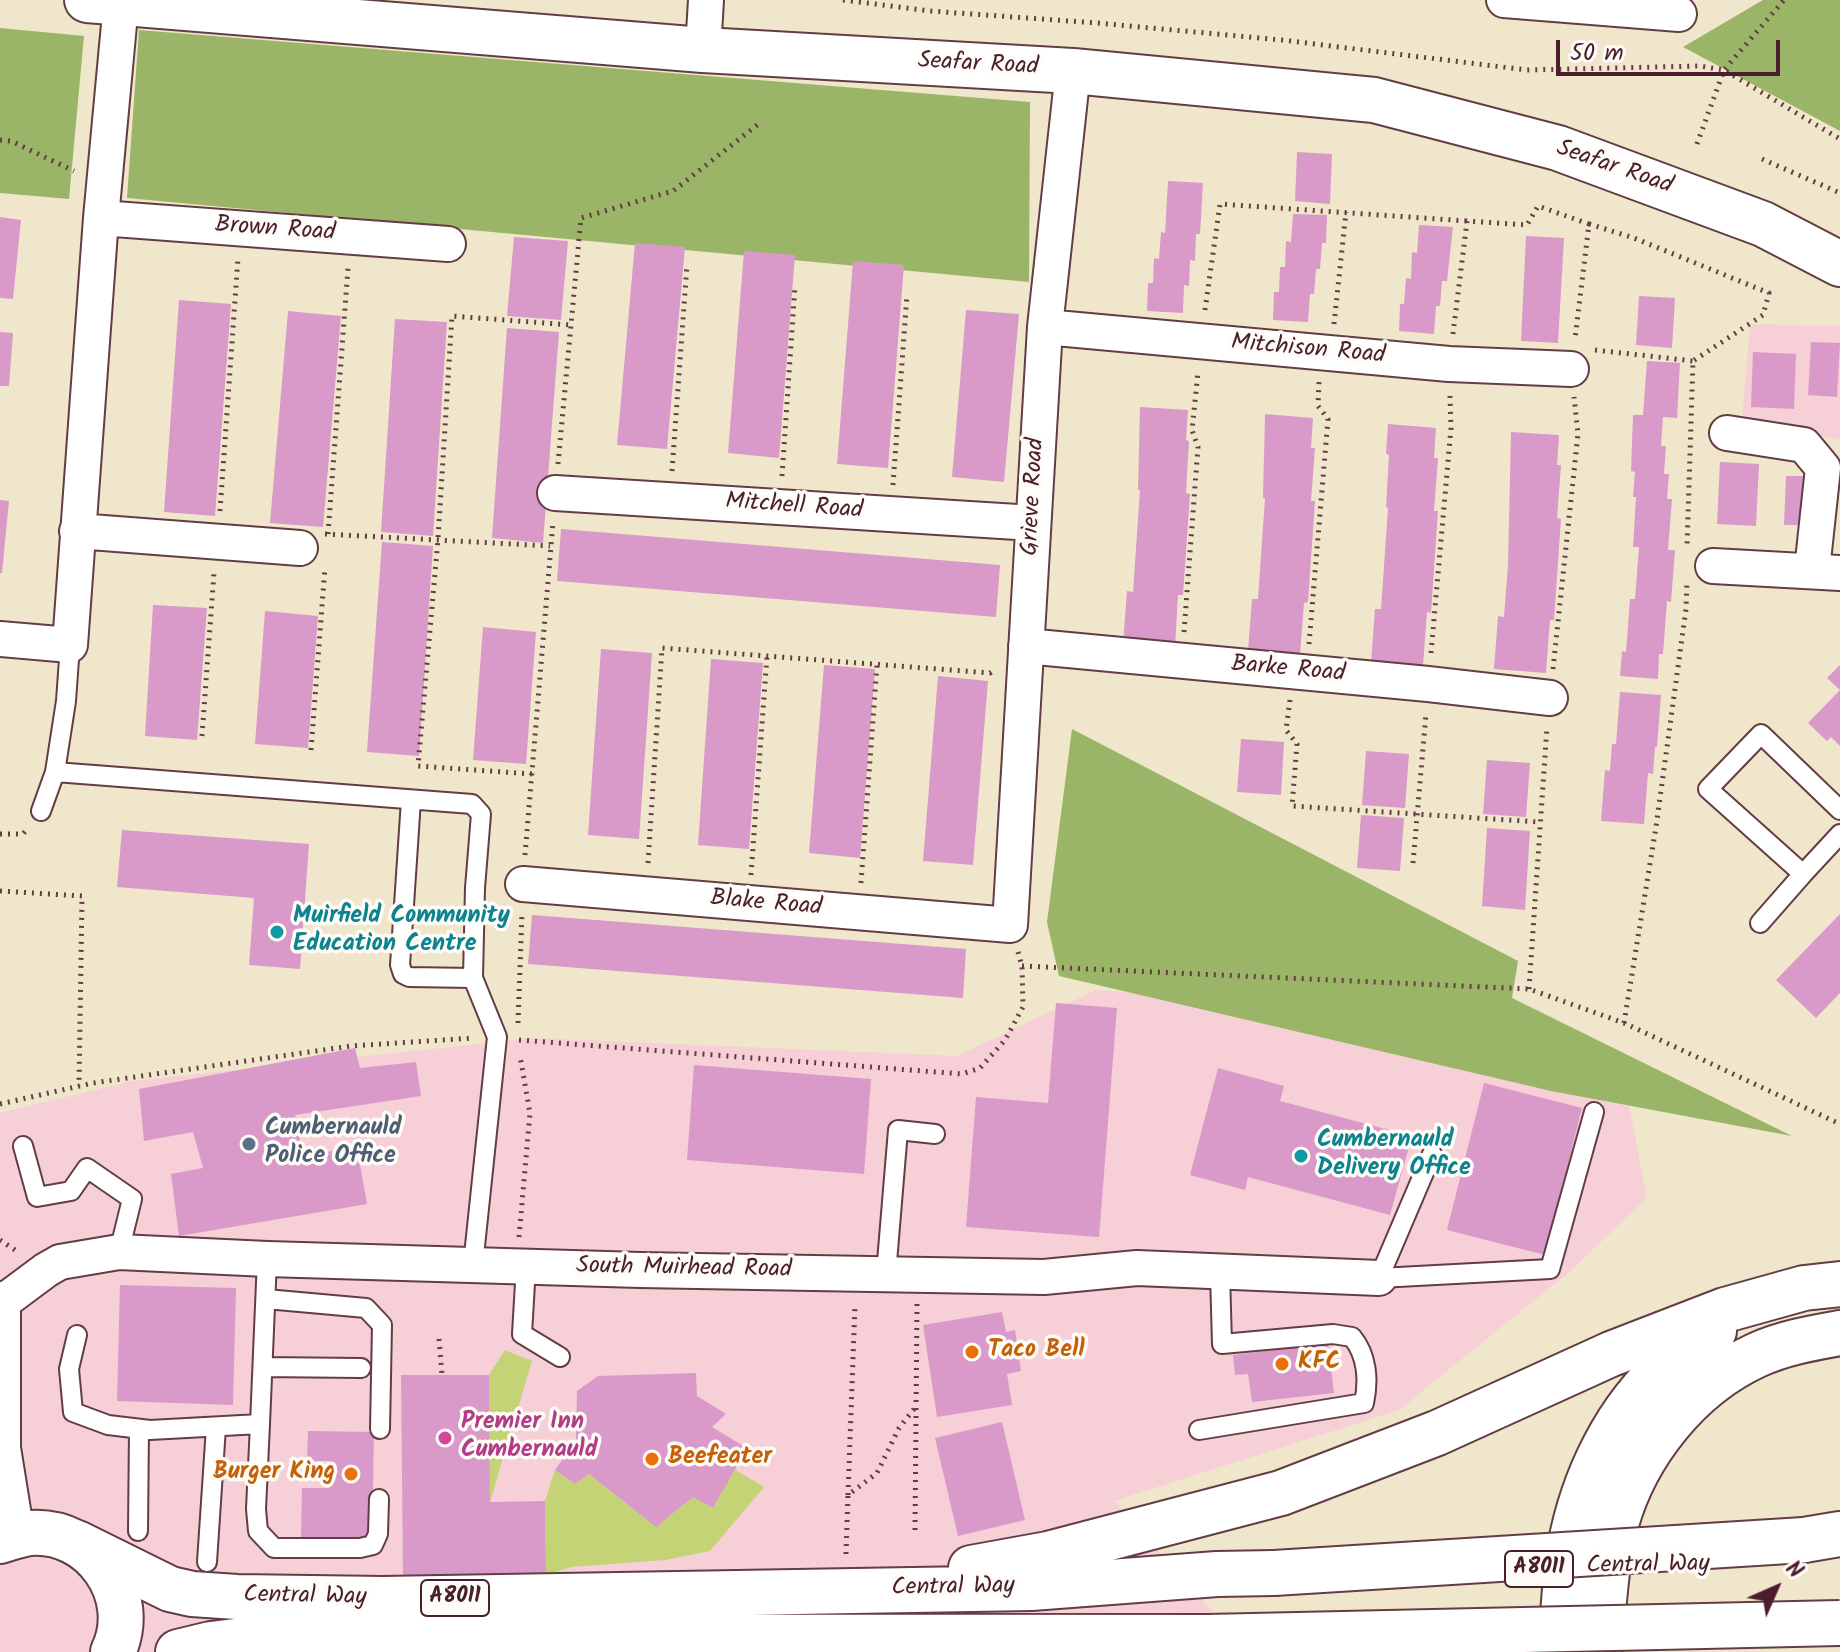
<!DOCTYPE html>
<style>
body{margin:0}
#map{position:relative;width:1840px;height:1652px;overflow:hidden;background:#f0e6cb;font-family:Kalam,sans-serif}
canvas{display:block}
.north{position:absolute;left:1736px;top:1548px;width:80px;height:80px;-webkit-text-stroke:6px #fdfcf7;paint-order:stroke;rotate:45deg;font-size:22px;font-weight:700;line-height:32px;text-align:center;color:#4a1f2b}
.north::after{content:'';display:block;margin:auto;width:28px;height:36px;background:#4a1f2b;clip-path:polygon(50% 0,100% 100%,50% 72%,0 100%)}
.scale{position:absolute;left:1556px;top:40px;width:224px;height:36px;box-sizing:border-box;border:4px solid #4a1f2b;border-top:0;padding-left:10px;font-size:24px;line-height:28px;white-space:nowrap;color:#4a1f2b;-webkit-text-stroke:6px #fdfcf7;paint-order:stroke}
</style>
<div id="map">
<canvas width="1840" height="1652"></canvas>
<div class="north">N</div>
<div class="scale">50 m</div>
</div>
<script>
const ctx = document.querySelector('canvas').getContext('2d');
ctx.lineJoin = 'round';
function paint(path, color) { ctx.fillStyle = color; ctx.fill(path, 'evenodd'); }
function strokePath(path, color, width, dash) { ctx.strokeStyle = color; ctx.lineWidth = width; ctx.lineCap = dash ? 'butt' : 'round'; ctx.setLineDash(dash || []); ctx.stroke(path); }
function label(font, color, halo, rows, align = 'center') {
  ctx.font = font + ' Kalam,sans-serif'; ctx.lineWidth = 7; ctx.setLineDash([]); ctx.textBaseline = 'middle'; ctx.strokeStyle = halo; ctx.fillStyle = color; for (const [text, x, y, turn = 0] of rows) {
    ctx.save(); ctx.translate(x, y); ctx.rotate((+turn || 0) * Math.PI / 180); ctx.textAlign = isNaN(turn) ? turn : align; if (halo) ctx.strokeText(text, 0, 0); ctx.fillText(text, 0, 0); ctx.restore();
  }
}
const built = new Path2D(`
 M1750,324L1840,326V440L1742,419Z
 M1096,990L1128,992L1551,1091L1629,1106L1647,1198L1568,1273L1399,1410L1114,1501L1249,1652H0V1113L133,1081L535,1038L957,1056Z`);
const green = new Path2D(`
 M505,1350L532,1361L490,1502L489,1375Z
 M734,1469L764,1487L710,1551L665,1560L571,1567L546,1575L545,1501L555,1470L575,1484L589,1474L656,1527L693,1497L713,1508Z`);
const forest = new Path2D(`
 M1763,0H1840V131L1683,47Z
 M0,28L84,36L69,199L0,193Z
 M139,30L1030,102L1029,282L127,198Z
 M1072,729L1518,961L1512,998L1792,1136L1551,1091L1059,976L1047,922Z`);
const building = new Path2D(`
 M1297,152L1332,154L1330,204L1295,201Z
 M1168,181L1203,183L1200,234H1196L1195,261L1190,260L1189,286L1184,285L1183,313L1147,311L1148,283H1153L1154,258L1159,259L1161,232L1165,233Z
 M1293,214L1327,215L1326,243H1322L1320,269H1316L1314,294H1310L1308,322L1273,320L1274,292H1279L1280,267H1285L1286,241L1291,242Z
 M0,217L21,220L13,299L0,298Z
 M1419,225L1453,227L1447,281H1442L1440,306H1436L1434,334L1399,331L1400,304H1404L1406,278L1411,279L1412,252L1417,253Z
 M1526,236L1564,238L1558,343L1521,341Z
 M514,237L568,241L561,320L507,316Z
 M635,243L685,247L667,449L617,445Z
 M744,251L795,255L779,458L728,453Z
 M853,261L904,265L888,468L837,464Z
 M1639,296L1675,298L1672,348L1636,345Z
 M179,300L231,304L215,516L164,512Z
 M966,310L1019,314L1004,482L952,477Z
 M288,311L341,316L323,527L270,523Z
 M395,319L447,322L433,536L381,532Z
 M507,328L559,332L543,543L492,538Z
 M0,332L13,333L9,386H0Z
 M1811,342L1840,343L1837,397L1808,395Z
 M1753,352L1796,354L1794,409L1751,407Z
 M1647,361L1680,363L1677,418L1663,417L1661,446H1666L1664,474H1669L1667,499H1672L1668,550H1675L1671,602L1667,601L1663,654H1659L1658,679L1620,676L1622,651L1626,652L1630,599H1635L1639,547H1633L1636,497H1633L1635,472L1631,471L1633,415H1643Z
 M1140,407L1188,410L1186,440L1189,441L1186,493L1190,494L1183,595H1178L1175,648L1123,644L1127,591L1133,592L1140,490H1138Z
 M1265,414L1313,418L1311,448H1315L1311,501H1315L1308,602L1304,603L1300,655L1248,651L1252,599H1258L1265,498H1263Z
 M1388,424L1436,428L1434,458H1438L1434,511H1438L1431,613L1427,612L1423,665L1371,662L1375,609H1381L1388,508L1386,507L1389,455L1386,454Z
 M1511,432L1559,435L1557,465H1561L1557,518L1561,519L1554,620H1550L1546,673L1494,669L1498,616L1504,617L1508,565Z
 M1720,462L1759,464L1756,526L1717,524Z
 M1786,476H1803L1801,525H1784Z
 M0,500L9,501L2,573H0Z
 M561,529L1000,565L996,617L557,581Z
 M382,542L433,546L419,756L367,752Z
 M153,605L207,608L197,740L145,736Z
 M265,611L318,616L308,748L255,744Z
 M483,627L536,632L526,764L473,760Z
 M601,649L652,653L639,839L588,835Z
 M711,659L763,663L749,849L698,845Z
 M824,665L875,669L860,858L809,853Z
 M1840,665V746L1831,737L1827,741L1808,723L1840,690L1827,678Z
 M938,676L988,681L973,865L923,861Z
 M1620,692L1661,695L1657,747H1655L1653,774L1648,773L1644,824L1601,821L1605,770L1610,771L1612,744H1616Z
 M1241,739L1284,742L1281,795L1237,792Z
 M1366,751L1409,754L1405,808L1362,805Z
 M1487,760L1530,763L1526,817L1483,814Z
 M1361,815L1404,818L1400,871L1357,868Z
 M1487,828L1530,831L1525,910L1482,906Z
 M122,830L309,844L300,969L249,965L254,898L117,887Z
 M1840,914V993L1816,1018L1776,980Z
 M532,915L966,949L963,998L528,964Z
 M1056,1003L1117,1008L1099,1237L966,1227L976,1097L1048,1103Z
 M355,1048L360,1068L416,1062L421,1096L295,1115L303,1156L357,1147L367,1204L179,1236L171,1174L203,1168L193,1132L144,1141L139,1089Z
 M694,1065L871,1079L864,1174L687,1160Z
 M1218,1068L1284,1086L1280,1101L1412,1136L1390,1215L1248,1177L1245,1190L1190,1175Z
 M1484,1083L1582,1108L1545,1255L1447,1230Z
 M120,1285L236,1288L233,1405L117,1401Z
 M1002,1312L1006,1332L1015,1330L1021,1371L1007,1374L1012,1405L937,1417L923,1325Z
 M1328,1344L1334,1393L1252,1402L1248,1374L1235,1375L1233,1355Z
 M696,1373L697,1396L726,1414L712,1427L747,1448L713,1508L693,1497L656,1527L589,1474L575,1484L555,1470L576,1440L577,1391L598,1376Z
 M401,1375H489L490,1502L545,1501L546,1575L403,1576Z
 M1002,1422L1025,1520L958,1536L935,1438Z
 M308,1431L374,1432L372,1539L301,1537L302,1488H329V1461H307Z`);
const path = new Path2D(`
 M843,0L930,11L1097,23L1282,40L1527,70L1700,66L1724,70L1840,139
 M0,140L11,141L74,171
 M1697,144L1724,70L1784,0
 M1762,159L1840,193
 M1589,224L1634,238L1769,293L1763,315L1693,361L1687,547
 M1205,310L1220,204L1467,221
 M1334,324L1346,212
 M1453,334L1467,221L1527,225L1538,206L1589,224L1575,339
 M1595,350L1693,361
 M558,464L581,218L673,191L761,122
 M672,471L687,265
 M782,476L795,286
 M893,485L907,295
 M220,511L238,258
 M325,534L550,546
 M328,534L348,268
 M1184,632L1198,447L1192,430L1198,372
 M1309,644L1328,419L1318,406L1319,382
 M1431,653L1451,428L1450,396
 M1553,669L1578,434L1574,397
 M1290,700L1286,730L1297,744L1292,806L1539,822
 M202,736L214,573
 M311,750L325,567
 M532,774L418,766L438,539L452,316L571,325
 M0,834H23L28,828
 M525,855L553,522
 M648,863L662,648L990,673L995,669
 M1413,863L1426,714
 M751,875L767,656
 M861,883L877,665
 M0,891L82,896L79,1086
 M1022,966L1529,989L1624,1023L1840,1124
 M1529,989L1547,727
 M518,1023L522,913
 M1624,1023L1656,827L1686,609L1687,581
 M519,1040L962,1074L980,1068L1005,1040L1023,1007L1022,966L1018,952
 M0,1104L93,1083L351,1046L473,1038
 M519,1237L530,1113L520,1056
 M0,1240L18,1252
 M439,1339L442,1375
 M848,1495L855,1304
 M915,1530L917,1303
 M846,1554L848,1495L877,1473L899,1428L914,1409`);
const service = new Path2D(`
 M55,772L66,701L70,645
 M411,800L400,965L403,974L409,977L473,978
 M1840,810L1761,734L1708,789L1803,874L1840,834
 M41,811L55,772L472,804L481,814L475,888L473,978L497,1037L473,1265
 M1760,923L1803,874
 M23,1146L37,1197L71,1191L87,1168L132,1199L119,1252
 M1432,1154L1379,1278L1550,1269L1594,1112
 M526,1266L522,1334L560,1357
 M886,1274L898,1130L935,1134
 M266,1299L366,1308L382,1325L380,1429
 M77,1335L69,1369L73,1412L108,1425L150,1430L260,1424L267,1259
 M263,1367L361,1368
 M260,1424L256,1509L258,1531L274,1548H360L373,1545L378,1534L379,1499
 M1199,1430L1364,1403C1369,1380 1367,1355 1352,1337L1333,1334L1222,1344L1220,1273
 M138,1531L139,1429
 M207,1562L216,1427`);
const minor = new Path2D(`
 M1504,0L1679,14
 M703,50L706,0
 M101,218L448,244
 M1045,327L1449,364L1571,369
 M1727,433L1804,445L1823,468L1812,570
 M555,493L1033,523
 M77,531L300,548
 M1713,566L1840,573
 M0,639L70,645L101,218L121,3
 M1026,646L1428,684L1550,698
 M523,884L1010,925L1045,327L1073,71
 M0,1299L3,1302V1448L17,1535
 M3,1302L46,1270L60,1262L119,1252L267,1259L640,1270L1044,1277L1137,1268L1379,1278`);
const tertiary = new Path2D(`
 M87,0L703,50L1073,71L1374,100L1558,148L1763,224L1840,264`);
const primary = new Path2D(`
 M1804,1540L1840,1534
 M0,1541C10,1538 20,1534 30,1533C92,1528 140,1595 113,1652
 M77,1543L170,1589L192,1594L237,1597L383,1599L1031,1588L1217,1574L1274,1573
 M971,1568L1048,1554L1281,1493L1437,1433L1611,1354L1725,1310L1804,1288L1840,1284
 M178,1652L211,1644L275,1636L1207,1637
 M1560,1652C1563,1622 1564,1591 1568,1560C1578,1491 1609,1420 1660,1371C1677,1356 1696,1343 1714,1331
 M1599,1652C1604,1610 1605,1565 1616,1524C1636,1453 1689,1386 1757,1355C1783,1343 1812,1338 1840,1333`);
const primaryBridge = new Path2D(`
 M1274,1573L1804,1540
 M1207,1637L1840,1623`);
const markers = [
 [277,932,8,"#0f9aa8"],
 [249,1144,8,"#5c6f8a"],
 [1301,1156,8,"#0f9aa8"],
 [972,1352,8,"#e8710a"],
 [1282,1364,8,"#e8710a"],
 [445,1438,8,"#d1479c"],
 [652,1459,8,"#e8710a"],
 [351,1474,8,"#e8710a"]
];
const shields = [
 [1539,1569,68],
 [455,1598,68]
];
const shieldNames = [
 ["A8011",1539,1569],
 ["A8011",455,1598]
];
const streetNames = [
 ["Seafar Road",978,66,3],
 ["Seafar Road",1614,169,19],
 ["Brown Road",275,231,4],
 ["Mitchison Road",1308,351,5],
 ["Grieve Road",1035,497,-87],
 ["Mitchell Road",794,508,4],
 ["Barke Road",1288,671,5],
 ["Blake Road",766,905,5],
 ["South Muirhead Road",684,1270,1],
 ["Central Way",1648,1567,-1],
 ["Central Way",953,1589,-1],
 ["Central Way",305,1598,1]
];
const cultureNames = [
 ["Muirfield Community",293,918],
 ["Education Centre",293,946],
 ["Cumbernauld",1317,1142],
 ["Delivery Office",1317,1170]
];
const serviceNames = [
 ["Cumbernauld",265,1130],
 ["Police Office",265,1158]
];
const foodNames = [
 ["Taco Bell",988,1352],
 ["KFC",1298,1364],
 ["Beefeater",668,1459],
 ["Burger King",335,1474,"right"]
];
const hotelNames = [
 ["Premier Inn",461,1424],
 ["Cumbernauld",461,1452]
];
paint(built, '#f6cfd7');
paint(green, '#c3d376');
paint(forest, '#9ab567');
paint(building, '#d99aca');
strokePath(service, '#633d43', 22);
strokePath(minor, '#633d43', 38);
strokePath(tertiary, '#633d43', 48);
strokePath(primary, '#633d43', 48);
strokePath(path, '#633d43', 5, [2, 6]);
strokePath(service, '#fff', 18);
strokePath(minor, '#fff', 34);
strokePath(tertiary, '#fff', 44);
strokePath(primary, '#fff', 44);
strokePath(primaryBridge, '#633d43', 48, []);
strokePath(primaryBridge, '#fff', 44);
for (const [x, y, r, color] of markers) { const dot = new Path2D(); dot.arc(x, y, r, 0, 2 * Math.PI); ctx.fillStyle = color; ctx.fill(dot); strokePath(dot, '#fdfcf7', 3); }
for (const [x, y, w] of shields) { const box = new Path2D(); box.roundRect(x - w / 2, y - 18, w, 36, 6); ctx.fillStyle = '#fdfcf7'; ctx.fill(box); strokePath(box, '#4a1f2b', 2); }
label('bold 22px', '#4a1f2b', null, shieldNames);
label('24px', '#4a1f2b', '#fdfcf7', streetNames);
label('bold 24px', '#0d838f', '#fdfcf7', cultureNames, 'left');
label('bold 24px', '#4e5e75', '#fdfcf7', serviceNames, 'left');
label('bold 24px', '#c56008', '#fdfcf7', foodNames, 'left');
label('bold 24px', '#b23c85', '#fdfcf7', hotelNames, 'left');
</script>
